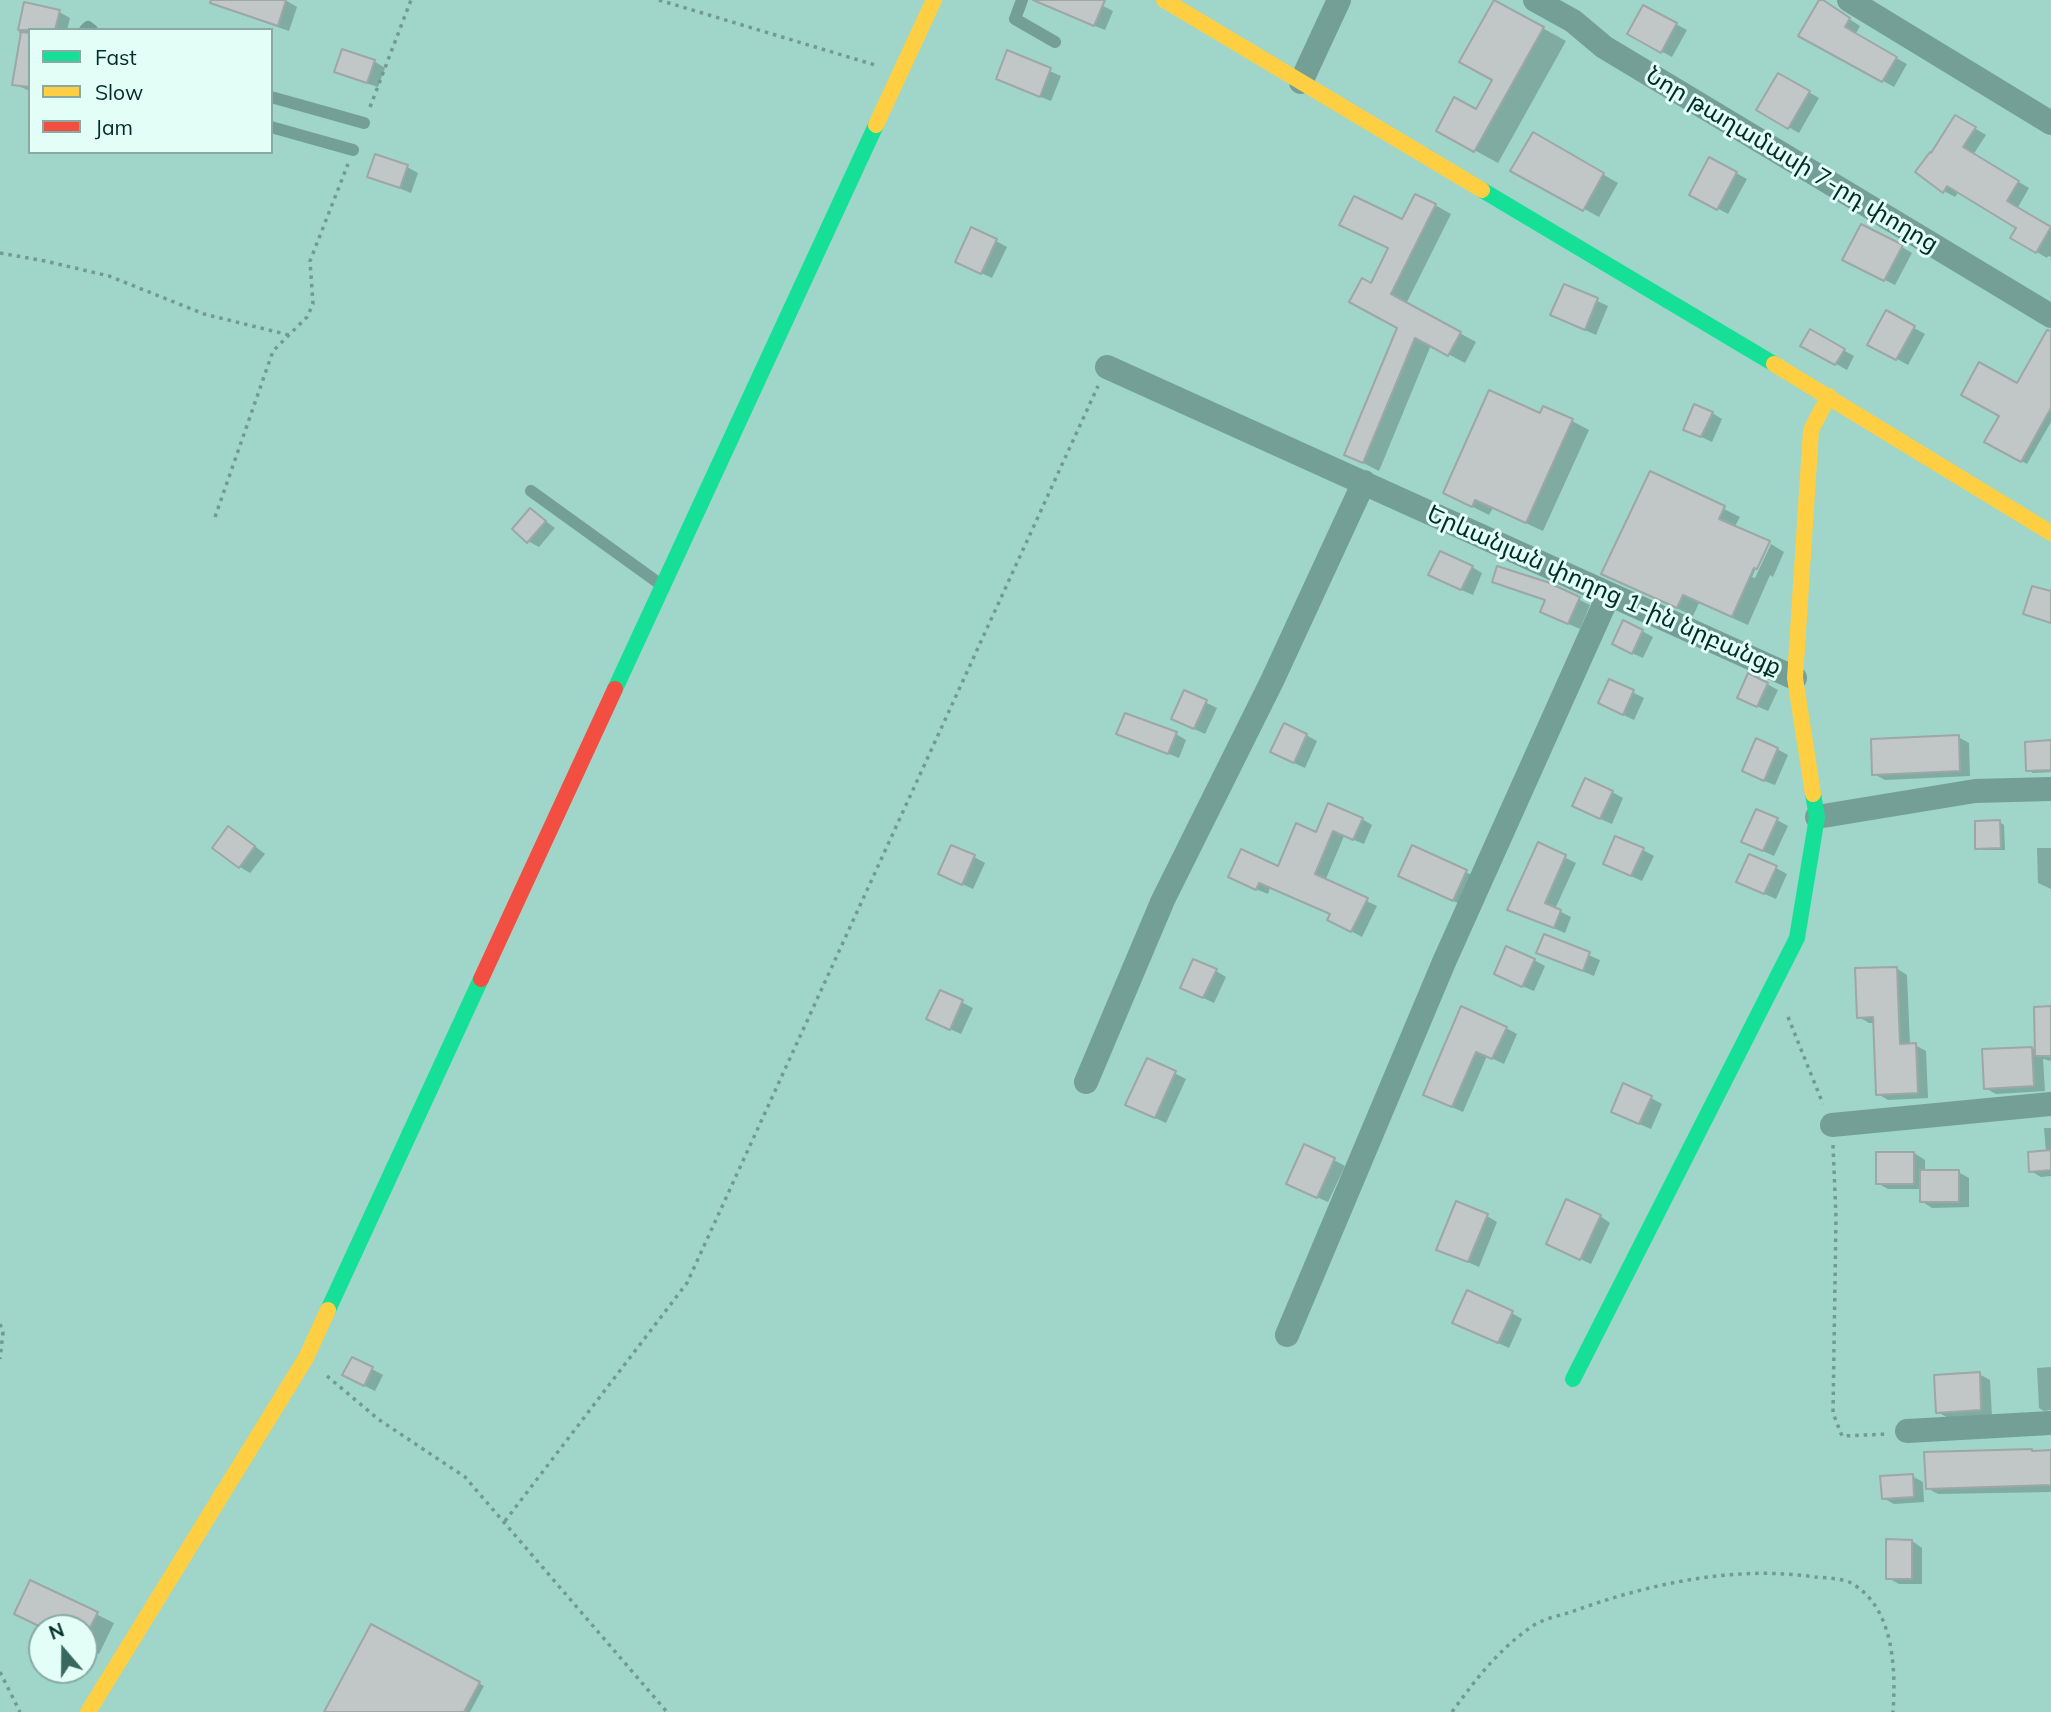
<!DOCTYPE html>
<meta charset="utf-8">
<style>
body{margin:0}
#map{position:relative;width:2051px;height:1712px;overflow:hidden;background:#9fd6c9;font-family:Mulish,sans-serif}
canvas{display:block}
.legend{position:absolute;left:28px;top:28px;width:245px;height:126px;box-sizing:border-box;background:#e2fef7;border:2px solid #88aaa3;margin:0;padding:9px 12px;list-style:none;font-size:21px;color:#002d25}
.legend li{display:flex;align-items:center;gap:14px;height:35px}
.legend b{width:35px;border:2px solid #88aaa3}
.north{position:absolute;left:28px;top:1614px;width:70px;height:70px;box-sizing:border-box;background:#e2fef7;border:2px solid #88aaa3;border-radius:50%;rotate:340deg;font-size:19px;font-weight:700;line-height:28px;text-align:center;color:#002d25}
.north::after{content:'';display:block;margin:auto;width:24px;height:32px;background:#38685e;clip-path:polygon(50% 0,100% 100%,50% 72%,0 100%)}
</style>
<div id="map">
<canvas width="2051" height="1712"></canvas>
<ul class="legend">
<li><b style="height:9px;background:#16e098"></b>Fast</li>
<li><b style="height:9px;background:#ffcf43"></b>Slow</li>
<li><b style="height:9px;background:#f24e42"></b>Jam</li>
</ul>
<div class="north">N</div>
</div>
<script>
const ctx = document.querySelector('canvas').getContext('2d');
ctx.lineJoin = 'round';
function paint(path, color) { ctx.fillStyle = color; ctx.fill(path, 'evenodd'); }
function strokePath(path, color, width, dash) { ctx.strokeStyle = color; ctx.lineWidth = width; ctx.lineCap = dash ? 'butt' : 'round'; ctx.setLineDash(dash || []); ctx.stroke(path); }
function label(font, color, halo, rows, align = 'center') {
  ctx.font = font + ' Mulish,"Noto Sans Armenian",sans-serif'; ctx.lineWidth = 6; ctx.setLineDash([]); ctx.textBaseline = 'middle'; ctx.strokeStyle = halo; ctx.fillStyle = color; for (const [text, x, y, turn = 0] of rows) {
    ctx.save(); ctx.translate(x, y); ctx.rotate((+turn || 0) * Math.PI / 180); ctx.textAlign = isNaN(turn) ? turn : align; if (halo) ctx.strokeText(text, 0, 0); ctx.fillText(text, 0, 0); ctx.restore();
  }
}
const shadow = new Path2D(`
 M238,0H285L297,7L289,31L246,16L235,10Z
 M1038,0H1091L1113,11L1105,30L1048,7Z
 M1495,2L1566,41L1498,163L1438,130L1477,112L1495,80Z
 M26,4L59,12L70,18L67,30H30V91L14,84L22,34L19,33Z
 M1644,7L1687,30L1672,57L1629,34Z
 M1831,7L1860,26L1855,35L1907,64L1894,87L1800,35Z
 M1008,53L1061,76L1051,101L1009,84Z
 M374,61L385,68L378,87L347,77L336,71Z
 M1779,75L1819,98L1799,133L1758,110Z
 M1956,117L1986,135L1973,155L2029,188L2017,209L2051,229V257L2048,256L2047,258L2013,238L2019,227L1959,191L1955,197L1944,191L1932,155Z
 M1533,134L1618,183L1599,217L1513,170Z
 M407,167L418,173L411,193L369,176Z
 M1736,173L1747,179L1728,214L1691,194Z
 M1435,205L1451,214L1406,304L1476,342L1465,363L1431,345L1379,471L1346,454L1399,328L1371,285L1403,222Z
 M996,241L1007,247L992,278L968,267Z
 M1902,247L1912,253L1895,285L1855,265Z
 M1565,286L1608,306L1596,335L1563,320Z
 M1887,313L1925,334L1908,365L1870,344Z
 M1810,332L1854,356L1847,370L1803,345Z
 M2051,334V422L2027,464L1986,442L2018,386Z
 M1712,413L1722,419L1712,442L1685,429Z
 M1541,415L1572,421L1589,430L1543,531L1493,508L1489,515L1445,493Z
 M1651,473L1740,517L1734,528L1767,542L1752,577L1755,578L1771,544L1784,552L1773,577L1770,575L1748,625L1699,603L1693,616L1603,573Z
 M531,510L555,528L539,547L528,541Z
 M1472,567L1482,573L1473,595L1441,581Z
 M1494,581L1547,584L1590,605L1580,629L1553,617L1546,601L1504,587Z
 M2051,593V624L2025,614Z
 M1642,631L1653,637L1643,658L1625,650Z
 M1610,681L1644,698L1634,720L1611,709Z
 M1767,684L1778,690L1768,711L1750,703Z
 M1185,692L1217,708L1205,734L1184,724Z
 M1119,733L1176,734L1186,740L1179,758Z
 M1306,735L1317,741L1305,768L1283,758Z
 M1958,737L1969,743L1970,776L1885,780L1874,774Z
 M2051,742V772L2033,773L2028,770Z
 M1777,749L1788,755L1775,785L1754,777Z
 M1612,792L1623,798L1612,824L1585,812Z
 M1362,819L1372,825L1364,844L1344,836L1325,881L1377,906L1362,937L1340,925L1332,915L1270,888L1268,894L1241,883L1279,868L1317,834Z
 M1777,820L1788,826L1774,856L1754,847Z
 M2000,822L2004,825L2005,850H1982L1977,847Z
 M239,834L265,854L250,873L240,867Z
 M1539,845L1576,863L1555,909L1571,917L1565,933L1509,909Z
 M2037,848H2051V889L2038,883Z
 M1643,850L1654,856L1642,881L1615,869Z
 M974,857L985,863L973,889L951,879Z
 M1776,868L1787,874L1776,899L1749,887Z
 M1466,872L1482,881L1470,909L1400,875Z
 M1544,936L1600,960L1594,976L1538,952Z
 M1534,960L1545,966L1534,991L1507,980Z
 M1896,968L1907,975L1910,1045H1915L1926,1051L1928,1098L1888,1100L1878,1094L1875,1023H1869L1859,1017Z
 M1216,971L1226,977L1214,1003L1193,993Z
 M941,992L973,1008L961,1034L939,1024Z
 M2051,1008V1061L2043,1059L2045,1091L1996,1094L1985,1088L2032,1048L2037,1051Z
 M1506,1028L1517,1034L1504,1064L1487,1056L1463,1112L1436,1100L1450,1038Z
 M1148,1060L1186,1079L1166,1123L1138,1110Z
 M1651,1098L1662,1104L1651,1129L1623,1117Z
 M2044,1128H2051V1176L2041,1177L2031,1171L2046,1152Z
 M1914,1153L1925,1160V1172H1958L1969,1178V1207L1932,1208L1921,1201L1922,1189H1888L1877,1183Z
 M1334,1160L1345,1166L1328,1202L1299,1189Z
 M1487,1216L1497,1222L1479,1267L1438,1249Z
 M1600,1216L1610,1223L1591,1264L1559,1249Z
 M1512,1313L1522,1319L1509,1348L1465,1328Z
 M353,1359L383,1375L375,1391L355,1381Z
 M2051,1367V1410L2044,1411L2039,1408L2037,1368Z
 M1979,1374L1990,1380L1992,1416L1948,1418L1938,1412Z
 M2051,1452V1492L1938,1494L1927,1488Z
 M1912,1476L1923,1482L1924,1502L1894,1504L1883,1498Z
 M1912,1541L1922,1548V1584H1899L1888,1578Z
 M31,1582L114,1623L99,1654L84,1647V1628H44Z
 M372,1626L484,1686L470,1712H326Z`);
const building = new Path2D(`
 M211,0H286L278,26L210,3Z
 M1033,0H1105L1094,26Z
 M1494,0L1544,27L1474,152L1436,131L1454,97L1476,109L1492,80L1459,62Z
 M1819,0H1823L1850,18L1845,27L1897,57L1882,82L1798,36Z
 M24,2L60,10L55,30H18Z
 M1643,5L1677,23L1661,53L1627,34Z
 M21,32L30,33V87L12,85Z
 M342,49L375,60L367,83L334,72Z
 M1007,50L1051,68L1040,97L996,79Z
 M1778,73L1810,91L1788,129L1756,110Z
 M1955,115L1976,127L1963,147L2019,181L2007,201L2051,227L2036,253L2010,238L2016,228L1947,186L1943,193L1915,172L1930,152L1931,153Z
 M1533,132L1604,173L1583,211L1510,171Z
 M375,154L408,165L400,188L367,177Z
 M1709,157L1737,172L1717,210L1689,195Z
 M1415,194L1436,204L1391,294L1461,332L1448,356L1415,338L1363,463L1344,455L1397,328L1349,302L1362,278L1371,283L1388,248L1339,225L1354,196L1402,219Z
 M1861,224L1903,245L1884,281L1842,260Z
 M971,227L997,239L981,274L955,262Z
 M1564,284L1598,298L1585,330L1550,315Z
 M1886,310L1915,326L1896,360L1867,345Z
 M1810,329L1845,349L1835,365L1800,346Z
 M2047,330L2051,331V408L2021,462L1984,442L1999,416L1961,395L1979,362L2017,383Z
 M1489,390L1540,413L1543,406L1573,419L1526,523L1475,500L1472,507L1443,493Z
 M1694,404L1713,412L1701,437L1683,430Z
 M1650,471L1725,506L1719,519L1770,541L1757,569L1754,568L1732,617L1683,595L1677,608L1601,574Z
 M530,508L546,521L527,543L512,529Z
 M1440,551L1473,566L1461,590L1428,575Z
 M1497,566L1547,582L1580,597L1568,624L1540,612L1545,600L1492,582Z
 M2032,586L2051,591V623L2023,614Z
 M1623,620L1643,630L1632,654L1612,644Z
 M1748,673L1768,683L1757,707L1737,698Z
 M1609,679L1634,690L1623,715L1598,703Z
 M1184,690L1207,700L1194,729L1171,719Z
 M1125,713L1177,732L1168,754L1116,734Z
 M1284,723L1307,734L1294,763L1270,752Z
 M1959,735L1960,771L1872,775L1871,739Z
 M1756,738L1778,748L1764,781L1742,771Z
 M2051,740V770L2026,771L2025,742Z
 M1585,778L1613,791L1600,819L1572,806Z
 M1328,803L1363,818L1353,840L1333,831L1315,874L1368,898L1351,932L1327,920L1330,914L1259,883L1256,890L1228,877L1241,849L1278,866L1296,823L1316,832Z
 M1756,809L1778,818L1763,851L1741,842Z
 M2000,820L2001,848L1975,849V821Z
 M228,826L255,846L239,868L212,848Z
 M1615,836L1644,848L1631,876L1603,864Z
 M1538,842L1566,855L1545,903L1561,910L1554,928L1507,910Z
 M951,845L975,855L962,885L938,874Z
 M1412,845L1467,870L1453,901L1398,876Z
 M1749,854L1777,866L1764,894L1736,882Z
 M1544,934L1590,952L1583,971L1536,953Z
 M1506,946L1535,959L1522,987L1494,974Z
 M1193,959L1217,969L1203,998L1180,988Z
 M1897,967L1900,1044L1916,1043L1918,1093L1876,1095L1873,1017L1857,1018L1855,968Z
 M940,990L963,1000L950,1030L926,1019Z
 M1461,1006L1507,1027L1492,1059L1476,1052L1452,1107L1423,1095Z
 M2051,1006V1056H2035L2034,1007Z
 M2032,1047L2034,1086L1984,1089L1982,1049Z
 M1147,1058L1176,1071L1155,1118L1125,1105Z
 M1623,1083L1652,1096L1639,1124L1611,1112Z
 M1304,1144L1335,1158L1317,1198L1286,1184Z
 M2051,1150V1170L2029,1172L2028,1152Z
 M1876,1152H1914V1184H1876Z
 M1920,1170H1959V1202H1920Z
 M1566,1199L1601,1215L1580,1260L1546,1244Z
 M1456,1201L1488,1214L1468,1262L1436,1250Z
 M1467,1290L1513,1311L1498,1343L1452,1323Z
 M352,1357L373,1367L364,1386L342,1375Z
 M1980,1372L1981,1410L1936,1413L1934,1375Z
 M2032,1449V1451L2051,1450V1485L1926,1489L1924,1452Z
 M1913,1474L1914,1497L1882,1499L1880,1476Z
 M1886,1539L1912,1540V1579H1886Z
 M30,1580L98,1612L90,1628H43L14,1614Z
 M371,1624L480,1682L464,1712H324Z`);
const path = new Path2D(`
 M659,0L875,65
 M370,107L411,0
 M0,253L45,261L109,276L204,314L289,335
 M215,517L273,351L307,317L313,304L310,261L348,164
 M1788,1017L1823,1104
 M1833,1145L1836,1217L1833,1413L1842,1436L1887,1434
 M0,1324L3,1332L0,1359
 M327,1376L378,1419L465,1477L667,1712
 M505,1521L687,1283L1098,386
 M0,1672L20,1712
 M1452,1712C1476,1679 1497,1651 1531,1627C1542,1619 1558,1616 1571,1612C1648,1584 1733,1565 1815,1577C1825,1578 1842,1578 1851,1583C1894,1607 1896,1669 1893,1712`);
const lane = new Path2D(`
 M1022,0L1015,19L1055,42
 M85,30L88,27L92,30
 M271,97L364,123
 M271,127L353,150
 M531,491L660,584`);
const street = new Path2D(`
 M1535,0L1573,21L1604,47L2051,316
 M1849,0L2051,123
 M1301,82L1339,0
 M1107,367L1795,678
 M1817,817L1975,791L2051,789
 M1086,1082L1163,900L1272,681L1364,482
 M1832,1125L2051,1104
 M1287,1335L1444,962L1609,594
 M1907,1431L2051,1423`);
const fast = new Path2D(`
 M1482,190L1774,364
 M615,689L876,125
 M328,1310L481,979
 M1573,1379L1797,938L1817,817L1813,794`);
const slow = new Path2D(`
 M1164,0L1482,190
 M876,125L934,0
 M1774,364L2051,533
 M1813,794L1795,678L1811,430L1829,396
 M88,1712L306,1358L328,1310`);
const jam = new Path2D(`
 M481,979L615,689`);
const streetNames = [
 ["Նոր թաղամասի 7-րդ փողոց",1792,160,31],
 ["Երևանյան փողոց 1-ին նրբանցք",1604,591,24]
];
paint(shadow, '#0003');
paint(building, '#c1c6c6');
strokePath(building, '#9da7a6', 2);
strokePath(path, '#729a91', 3.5, [3.5, 5]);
strokePath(lane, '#739f96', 12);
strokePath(street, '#739f96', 24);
strokePath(fast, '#16e098', 16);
strokePath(slow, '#ffcf43', 16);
strokePath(jam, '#f24e42', 16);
label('24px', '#002d25', '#e2fef7', streetNames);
</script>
